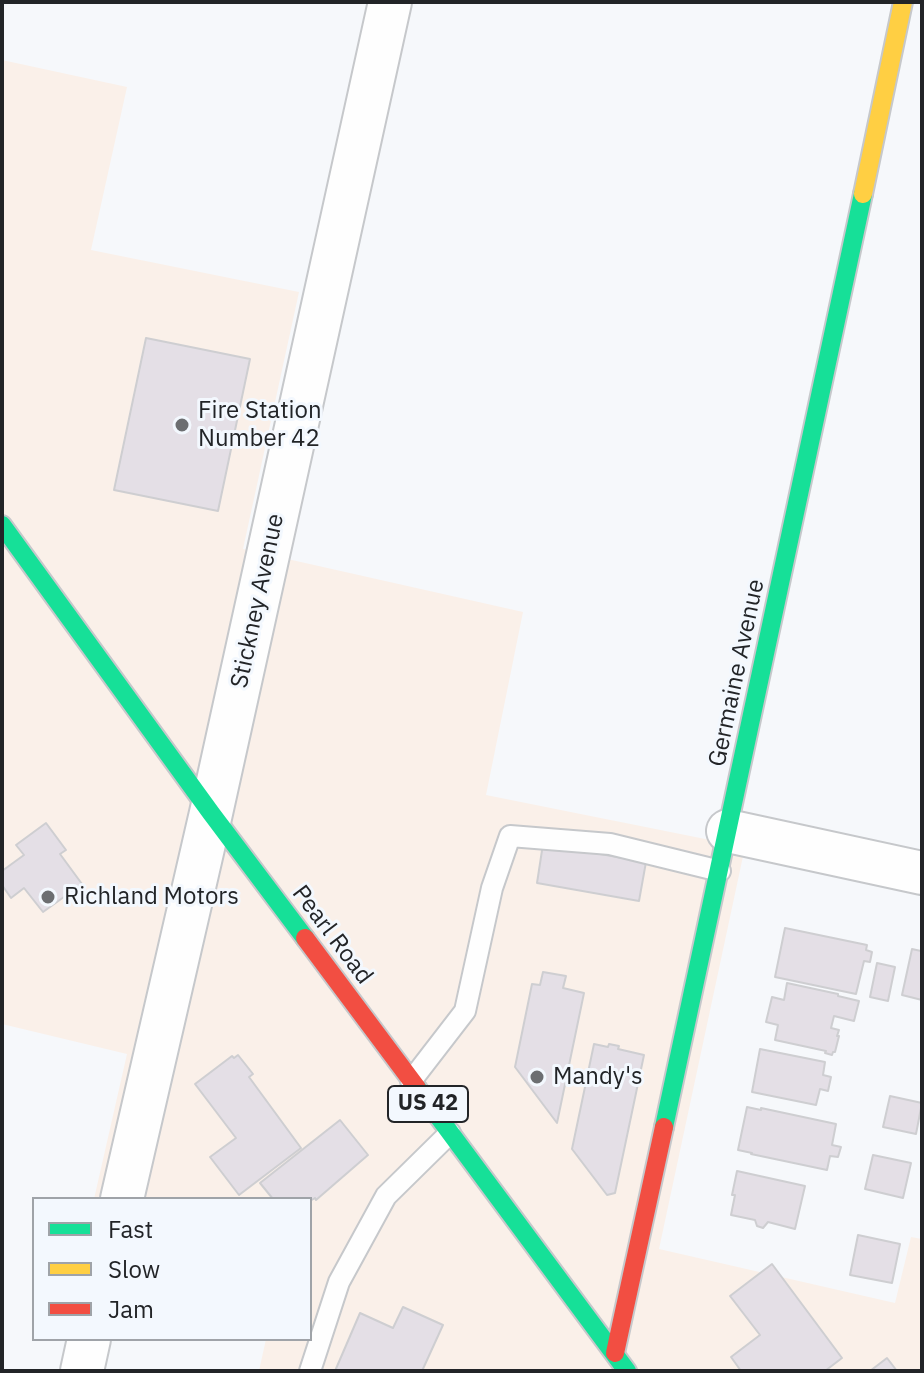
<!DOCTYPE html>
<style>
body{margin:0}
#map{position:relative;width:924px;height:1373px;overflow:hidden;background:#f6f8fb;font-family:"IBM Plex Sans",sans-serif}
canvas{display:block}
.frame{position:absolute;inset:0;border:4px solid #222427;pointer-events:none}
.legend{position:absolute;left:32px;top:1197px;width:280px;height:144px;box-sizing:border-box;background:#f3f8fe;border:2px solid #9fa3a8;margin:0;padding:10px 14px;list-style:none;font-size:24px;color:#222427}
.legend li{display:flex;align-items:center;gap:16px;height:40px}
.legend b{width:40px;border:2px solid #9fa3a8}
</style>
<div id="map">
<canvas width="924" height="1373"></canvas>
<div class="frame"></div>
<ul class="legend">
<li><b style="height:10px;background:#16e098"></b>Fast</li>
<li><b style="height:10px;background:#ffcf43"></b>Slow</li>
<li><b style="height:10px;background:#f24e42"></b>Jam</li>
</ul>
</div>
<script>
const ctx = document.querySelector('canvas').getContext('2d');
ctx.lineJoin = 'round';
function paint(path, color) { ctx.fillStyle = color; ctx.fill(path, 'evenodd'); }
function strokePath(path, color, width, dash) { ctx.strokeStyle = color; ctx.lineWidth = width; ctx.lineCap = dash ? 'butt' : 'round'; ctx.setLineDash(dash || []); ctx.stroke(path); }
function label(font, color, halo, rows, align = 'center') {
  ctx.font = font + ' "IBM Plex Sans",sans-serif'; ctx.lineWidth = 6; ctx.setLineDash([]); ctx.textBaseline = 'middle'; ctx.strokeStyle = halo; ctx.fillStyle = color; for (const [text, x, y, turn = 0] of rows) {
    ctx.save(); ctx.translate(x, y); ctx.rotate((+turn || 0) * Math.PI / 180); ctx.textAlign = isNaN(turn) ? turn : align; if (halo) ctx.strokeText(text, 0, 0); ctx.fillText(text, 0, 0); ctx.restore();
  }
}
const commercial = new Path2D(`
 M2,60L127,87L91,250L299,292L243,549L523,612L486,795L745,847L659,1249L895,1303L911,1237L922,1239V1371H259L266,1339H310V1199H94L127,1054L2,1024Z`);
const building = new Path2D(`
 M146,338L250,359L218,511L114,490Z
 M46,823L66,850L60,854L82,884L43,912L24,888L11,898L2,885V871L24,855L16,845Z
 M543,844L646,862L639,901L537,883Z
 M785,928L867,945L866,950L872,952L870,962L864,961L856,994L775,977Z
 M922,947V1000L902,995L912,949L921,951Z
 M877,963L895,967L888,1001L870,997Z
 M543,972L566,976L563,988L584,993L557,1123L515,1067L532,984L540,985Z
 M787,983L838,994V996L859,1001L854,1021L834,1016L831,1028L839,1030L837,1036H839L835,1052H833L832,1055L825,1053L826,1051L775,1040L778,1025L766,1022L772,997L784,1000Z
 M594,1044L608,1047L609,1044L619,1046L618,1049L644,1055L615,1193L607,1195L572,1149Z
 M760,1049L825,1062L823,1075L831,1077L828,1091L820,1089L816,1105L752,1092Z
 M238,1055L253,1074L249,1077L301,1148L239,1195L210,1157L236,1138L195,1084L232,1056L234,1058Z
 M890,1096L922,1103L916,1134L883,1127Z
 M747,1107L761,1110V1108L836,1124L832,1145L841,1147L838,1157L830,1156L827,1170L751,1154L752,1153L738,1150Z
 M340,1120L368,1155L316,1200L315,1198L310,1201V1199H273L260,1183Z
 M873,1155L911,1163L903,1198L865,1189Z
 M737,1171L805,1186L795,1229L768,1222L763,1228L757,1226L755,1220L731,1215L735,1195H732Z
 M858,1235L900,1244L892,1283L850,1275Z
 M772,1264L842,1358L825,1371H741L731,1357L760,1335L730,1296Z
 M403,1307L443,1325L422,1371H335L360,1313L393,1328Z
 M887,1358L897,1371H870Z`);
const lane = new Path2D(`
 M411,1081L465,1011L492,888L510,836L610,844L720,871
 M310,1371L339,1282L386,1196L450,1133`);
const street = new Path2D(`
 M728,831L922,873
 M122,1199L211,813L390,2
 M82,1371L89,1339`);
const fast = new Path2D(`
 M2,525L211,813L305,938
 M417,1088L627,1371
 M664,1127L863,194`);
const slow = new Path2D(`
 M863,194L903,2`);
const jam = new Path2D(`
 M305,938L417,1088
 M615,1353L664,1127`);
const markers = [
 [182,425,8,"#6c6e71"],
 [48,897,8,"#6c6e71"],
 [537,1077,8,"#6c6e71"]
];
const shields = [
 [428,1104,80]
];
const shieldNames = [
 ["US 42",428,1104]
];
const poiNames = [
 ["Fire Station",198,411],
 ["Number 42",198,439],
 ["Richland Motors",64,897],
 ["Mandy's",553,1077]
];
const streetNames = [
 ["Stickney Avenue",258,601,-78],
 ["Germaine Avenue",737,673,-78],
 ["Pearl Road",332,935,53]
];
paint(commercial, '#faf0e9');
paint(building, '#e4dfe6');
strokePath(building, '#ceced1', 2);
strokePath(lane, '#c6c8cb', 24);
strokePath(street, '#c6c8cb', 46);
strokePath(fast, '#c6c8cb', 22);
strokePath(slow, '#c6c8cb', 22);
strokePath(jam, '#c6c8cb', 22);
strokePath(lane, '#fefefe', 20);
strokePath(street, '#fefefe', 42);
strokePath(fast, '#16e098', 18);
strokePath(slow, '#ffcf43', 18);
strokePath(jam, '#f24e42', 18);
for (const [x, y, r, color] of markers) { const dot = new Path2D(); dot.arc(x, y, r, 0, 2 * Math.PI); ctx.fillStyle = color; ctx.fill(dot); strokePath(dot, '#f3f8fe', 3); }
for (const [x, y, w] of shields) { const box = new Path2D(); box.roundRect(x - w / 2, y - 18, w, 36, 6); ctx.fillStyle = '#f3f8fe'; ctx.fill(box); strokePath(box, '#222427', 2); }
label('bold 22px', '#222427', null, shieldNames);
label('24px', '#222427', '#f3f8fe', poiNames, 'left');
label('24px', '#222427', '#f3f8fe', streetNames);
</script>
